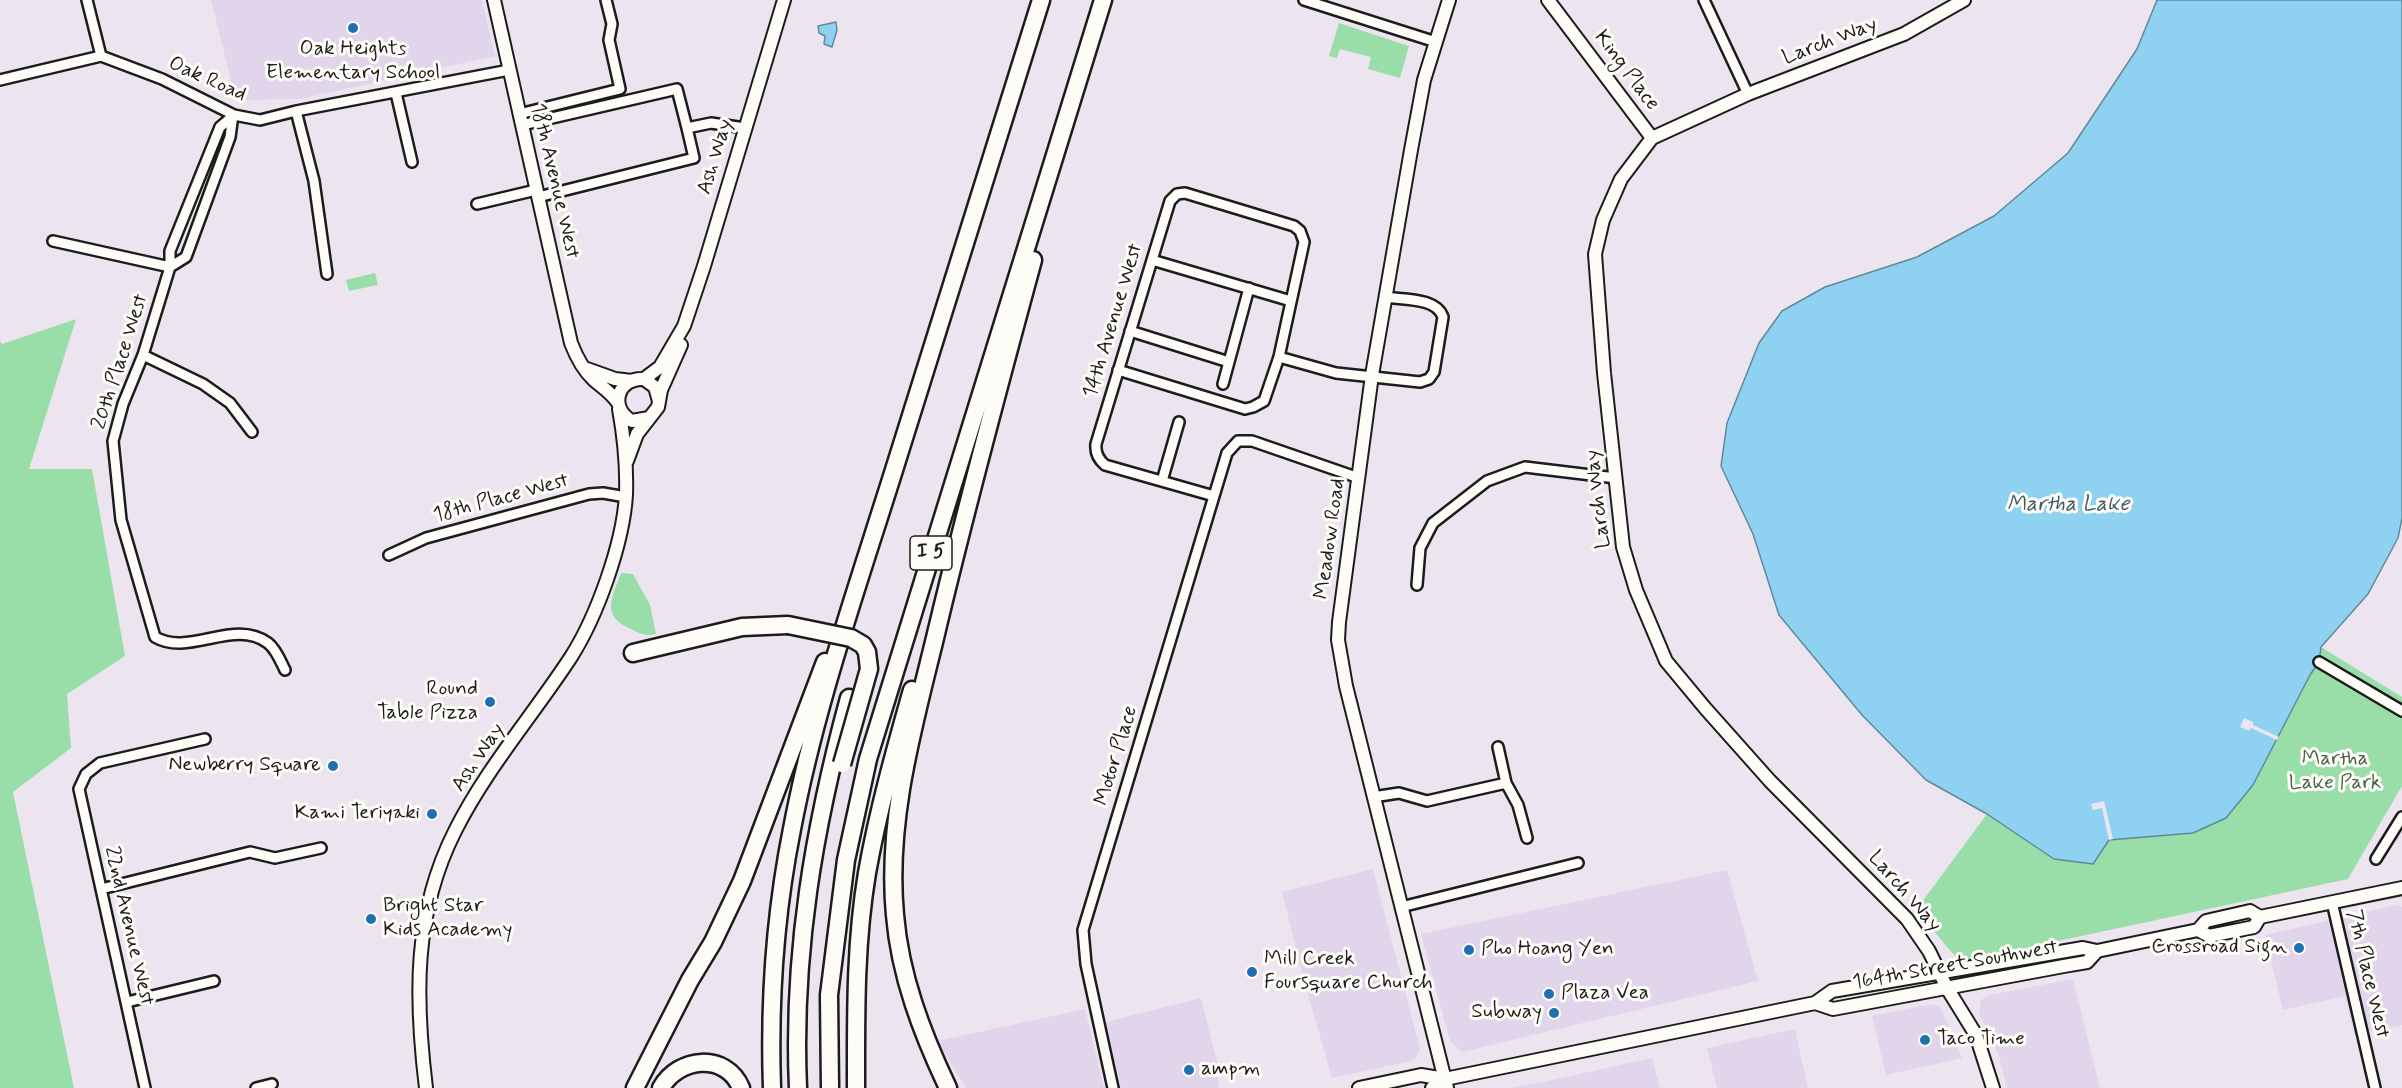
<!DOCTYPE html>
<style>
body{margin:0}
canvas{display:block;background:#ece5f0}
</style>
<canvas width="2402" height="1088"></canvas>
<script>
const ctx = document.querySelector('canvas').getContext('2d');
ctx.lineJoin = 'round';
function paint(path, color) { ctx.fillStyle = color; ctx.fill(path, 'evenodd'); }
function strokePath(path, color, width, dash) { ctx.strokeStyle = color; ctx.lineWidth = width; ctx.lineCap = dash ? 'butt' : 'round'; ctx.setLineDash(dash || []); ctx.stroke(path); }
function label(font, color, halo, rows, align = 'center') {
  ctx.font = font + ' Mynerve,sans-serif'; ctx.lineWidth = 6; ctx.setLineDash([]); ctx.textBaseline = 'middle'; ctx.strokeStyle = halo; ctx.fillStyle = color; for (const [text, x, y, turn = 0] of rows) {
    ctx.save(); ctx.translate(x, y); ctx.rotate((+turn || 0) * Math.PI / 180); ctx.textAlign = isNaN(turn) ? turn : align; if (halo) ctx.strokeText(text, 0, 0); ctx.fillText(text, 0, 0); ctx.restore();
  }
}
const built = new Path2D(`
 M211,0H482L495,56L300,99L236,100Z
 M1373,869L1420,1049L1417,1056L1411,1061L1332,1078L1305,984L1282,892Z
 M1727,870L1758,981L1462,1052L1450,1041L1421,934Z
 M2396,905L2402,907V1025L2354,1035L2345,996L2283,1010L2265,935Z
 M2073,979L2100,1088H2007L1999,1056L1979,1014L1981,1000L1989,995Z
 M1201,998L1220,1074L1217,1075L1219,1088H1121L1106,1022Z
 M1933,1004L1941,1008L1962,1058L1886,1075L1872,1016Z
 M1085,1009L1104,1088H966L937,1041Z
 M1795,1029L1808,1088H1717L1707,1048Z
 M1652,1058L1660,1088H1511L1543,1082Z`);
const green = new Path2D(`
 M1339,23L1409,46L1400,78L1368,69L1371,57L1340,49L1337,58L1329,56Z
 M375,273L378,285L349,291L346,280Z
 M76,319L29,469H92L125,656L67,694L71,748L13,792L74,1088H0V341L2,344Z
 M621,573L633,574L650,605L656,634C645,637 639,633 629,628C600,615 613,596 621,573Z
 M2321,647L2402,697V786L2348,879L1960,962L1916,910L1987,814L2054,859L2109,840L2193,833L2253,785L2310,675L2319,662Z`);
const water = new Path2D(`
 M2157,0H2402V518L2398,538L2368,594L2321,647L2319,662L2310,675L2253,785L2226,818L2193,833L2109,840L2093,864L2054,859L1987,814L1926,780L1862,715L1779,615L1753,534L1721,466L1727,423L1759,343L1782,311L1825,287L1917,257L1994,216L2068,153L2137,49Z
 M836,22L837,30L832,47L824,44L825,36L819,33L818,26Z`);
const pier = new Path2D(`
 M2244,718L2253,722V725L2279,737L2277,740L2251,728L2249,731L2240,727Z
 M2104,801L2113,839L2109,840L2102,808L2093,810L2091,804Z`);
const street = new Path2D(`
 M87,0L101,56
 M1304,0L1436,42
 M1704,0L1748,94
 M0,80L101,56L162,79L234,115L260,120L296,111L509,70
 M396,93L412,162
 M296,111L314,181L327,274
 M519,114L620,89L609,40L612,24L606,0
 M234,115L220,127L170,251V267L143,355L123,404L113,441L121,520L155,637C189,657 234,618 268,643C276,649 281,662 285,670
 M522,125L677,89L687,128L711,123L745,128
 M538,197L694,158L687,128
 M477,204L536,190
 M53,241L170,267
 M1152,260L1291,301
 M170,267L186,257L230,137L233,115
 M1130,331L1229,362
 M143,355L203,384L230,403L252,432
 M1279,357L1336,373L1420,382L1429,379L1434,372L1443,317C1436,297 1403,300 1385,297
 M1118,370L1245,409L1253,407L1264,401L1279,357L1304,242L1300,231L1294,226L1185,193L1177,194L1170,201L1096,444C1095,453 1098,459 1105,465L1214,496
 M1223,384L1249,288
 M1162,481L1179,422
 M389,555L426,538L589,494L603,493L626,497
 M1417,585L1420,548L1433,523L1487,481L1525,467L1616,478
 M2319,662L2402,711
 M1506,783L1518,805L1527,838
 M1373,797L1399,793L1427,801L1506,783L1498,747
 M2376,859L2402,817
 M101,889L250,852L275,858L321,848
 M2332,902L2375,1088
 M1401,907L1578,863
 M127,1002L214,981
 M145,1088L79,789L86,774L100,763L205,739
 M256,1088L272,1084
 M1113,1088L1086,964L1083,930L1227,453L1238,441H1252L1359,478`);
const secondary = new Path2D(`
 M494,0L571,343C576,356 583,370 594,380C602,387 612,393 618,403
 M1548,0L1652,138
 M1964,0L1904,34L1748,94L1652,138L1621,179L1603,220L1595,254L1604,373L1623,547L1636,590L1666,661L1705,708L1770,781L1907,919L1929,951L1947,988L1976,1035L1993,1088
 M587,369L615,379L632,381
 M644,379L660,367L684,326L704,266L784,0
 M649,418L632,421C608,408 618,377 644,379L655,387L659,401
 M627,461L637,434L658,407L661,390L681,345
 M2198,930L2209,936L2254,927L2260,917
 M1815,1003L1833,1009L2064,966L2087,962L2097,951
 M426,1088C415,998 413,914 455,831C486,769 533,715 571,657C597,616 623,544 626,495C627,467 624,437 619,409
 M1359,1088L1421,1075L1445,1079L1815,1003L1832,991L2083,948L2097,951L2198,930L2206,921L2250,911L2260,917L2402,888
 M1432,1088L1445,1079
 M1447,1088L1346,686L1338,640L1339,622L1372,375L1411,150L1424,80L1449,0`);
const highway = new Path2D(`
 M633,653L742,627L788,625
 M635,1088L690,980L713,942L742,881L825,662
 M661,1088C678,1057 726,1052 741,1088
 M772,1088C769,1001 775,914 792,829C815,707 857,588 894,470C943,313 992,157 1041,0
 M798,1088C792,954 814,827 849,698
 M830,1088L829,995L846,860L868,759L1103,0
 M856,1088C856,1016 855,944 867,873C878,811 895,750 912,690
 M948,1088C922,1033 900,976 895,915C886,822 913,728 935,638C965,511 999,385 1033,260`);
const highwayBridge = new Path2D(`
 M788,625L851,638L863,645L867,652L869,669L842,764`);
const markers = [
 [353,28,6,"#1f6fb2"],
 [490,702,6,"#1f6fb2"],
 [333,766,6,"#1f6fb2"],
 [432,814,6,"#1f6fb2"],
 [371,919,6,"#1f6fb2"],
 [2299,948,6,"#1f6fb2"],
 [1469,950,6,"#1f6fb2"],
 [1252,972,6,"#1f6fb2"],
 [1549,994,6,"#1f6fb2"],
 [1554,1013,6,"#1f6fb2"],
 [1925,1040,6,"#1f6fb2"],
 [1189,1070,6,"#1f6fb2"]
];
const shields = [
 [931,553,42]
];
const shieldNames = [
 ["I 5",931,553]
];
const streetNames = [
 ["Larch Way",1830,42,-21],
 ["King Place",1626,71,53],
 ["Oak Road",207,80,24],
 ["Ash Way",716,157,-73],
 ["18th Avenue West",554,181,77],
 ["14th Avenue West",1114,321,-73],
 ["20th Place West",121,362,-72],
 ["18th Place West",501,499,-15],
 ["Larch Way",1599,499,-97],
 ["Meadow Road",1331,539,-82],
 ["Motor Place",1117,756,-73],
 ["Ash Way",479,758,-56],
 ["Larch Way",1904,892,49],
 ["22nd Avenue West",128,926,77],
 ["164th Street Southwest",1955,966,-10],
 ["7th Place West",2367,974,77]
];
const poiNames = [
 ["Oak Heights",353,50,"center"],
 ["Elementary School",353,74,"center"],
 ["Round",478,690,"right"],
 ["Table Pizza",478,714,"right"],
 ["Newberry Square",321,766,"right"],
 ["Kami Teriyaki",420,814,"right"],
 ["Bright Star",383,907],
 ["Kids Academy",383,931],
 ["Crossroad Sign",2287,948,"right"],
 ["Pho Hoang Yen",1481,950],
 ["Mill Creek",1264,960],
 ["Foursquare Church",1264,984],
 ["Plaza Vea",1561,994],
 ["Subway",1542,1013,"right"],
 ["Taco Time",1937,1040],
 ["ampm",1201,1070]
];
const parkNames = [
 ["Martha",2335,760],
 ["Lake Park",2335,784]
];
const waterNames = [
 ["Martha Lake",2068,505]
];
paint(built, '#e0d5eb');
paint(green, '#99dda8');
paint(water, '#8ed1f0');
strokePath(water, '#60899b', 1.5);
paint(pier, '#ece5f0');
strokePath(street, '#1c1c1c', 14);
strokePath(secondary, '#1c1c1c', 16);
strokePath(highway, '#1c1c1c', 21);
strokePath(street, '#fdfcf7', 9);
strokePath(secondary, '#fdfcf7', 12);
strokePath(highway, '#fdfcf7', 16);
strokePath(highwayBridge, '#1c1c1c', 21, []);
strokePath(highwayBridge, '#fdfcf7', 16);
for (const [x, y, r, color] of markers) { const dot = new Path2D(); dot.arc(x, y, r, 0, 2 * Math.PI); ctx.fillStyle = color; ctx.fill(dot); strokePath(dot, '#fdfcf7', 2); }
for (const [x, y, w] of shields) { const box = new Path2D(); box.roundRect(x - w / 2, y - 17, w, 34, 4.5); ctx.fillStyle = '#fdfcf7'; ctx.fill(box); strokePath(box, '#1c1c1c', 1.5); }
label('bold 20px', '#1c1c1c', null, shieldNames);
label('21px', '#1c1c1c', '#fdfcf7', streetNames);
label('21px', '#1c1c1c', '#fdfcf7', poiNames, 'left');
label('21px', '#48604d', '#fdfcf7', parkNames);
label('italic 22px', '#445b66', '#fdfcf7', waterNames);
</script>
